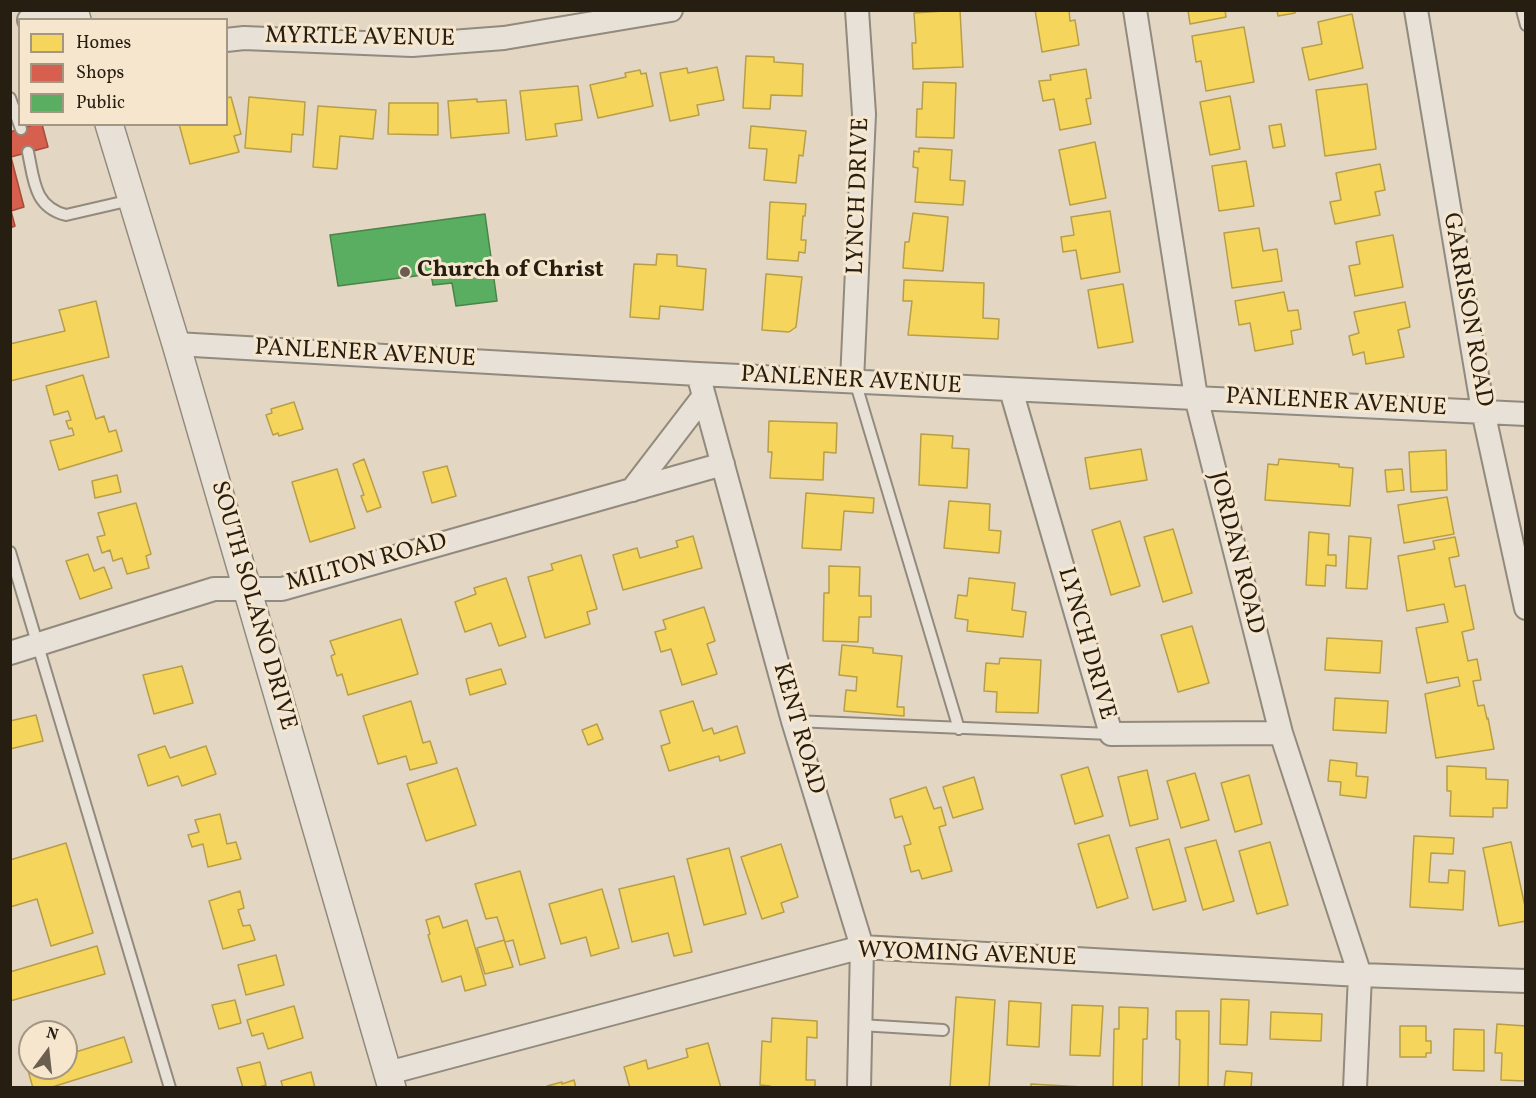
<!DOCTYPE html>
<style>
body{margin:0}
#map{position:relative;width:1536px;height:1098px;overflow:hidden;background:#e3d6c2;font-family:Vollkorn,serif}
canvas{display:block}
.frame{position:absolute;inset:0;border:12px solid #271e12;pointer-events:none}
.legend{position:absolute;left:18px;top:18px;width:210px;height:108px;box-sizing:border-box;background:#f6e6ce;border:2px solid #a39683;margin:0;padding:8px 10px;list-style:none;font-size:18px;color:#271e12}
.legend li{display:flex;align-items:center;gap:12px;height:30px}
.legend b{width:30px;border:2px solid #a39683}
.north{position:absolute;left:18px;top:1020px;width:60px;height:60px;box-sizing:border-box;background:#f6e6ce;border:2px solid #a39683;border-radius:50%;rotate:15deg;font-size:16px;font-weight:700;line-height:24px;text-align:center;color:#271e12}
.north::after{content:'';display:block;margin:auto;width:21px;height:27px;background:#695e50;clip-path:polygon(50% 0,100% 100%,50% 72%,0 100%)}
</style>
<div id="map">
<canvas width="1536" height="1098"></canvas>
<div class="frame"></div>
<ul class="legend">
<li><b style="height:16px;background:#f6d55c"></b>Homes</li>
<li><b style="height:16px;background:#d6604d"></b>Shops</li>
<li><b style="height:16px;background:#5aae61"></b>Public</li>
</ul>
<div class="north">N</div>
</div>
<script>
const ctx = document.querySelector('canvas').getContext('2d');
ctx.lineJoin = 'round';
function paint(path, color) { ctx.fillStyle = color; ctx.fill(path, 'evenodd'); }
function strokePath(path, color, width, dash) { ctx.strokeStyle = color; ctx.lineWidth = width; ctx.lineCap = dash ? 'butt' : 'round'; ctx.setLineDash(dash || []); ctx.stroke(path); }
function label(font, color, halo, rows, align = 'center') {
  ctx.font = font + ' Vollkorn,serif'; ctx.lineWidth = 6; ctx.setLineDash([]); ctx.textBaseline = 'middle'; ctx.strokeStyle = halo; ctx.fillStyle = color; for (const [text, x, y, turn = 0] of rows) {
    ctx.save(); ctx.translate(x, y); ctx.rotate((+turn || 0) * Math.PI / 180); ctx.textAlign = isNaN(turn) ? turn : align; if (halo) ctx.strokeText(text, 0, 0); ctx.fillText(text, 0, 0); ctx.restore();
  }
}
const homes = new Path2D(`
 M960,10L963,67L913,69L912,43H916L914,13Z
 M1035,10H1069L1070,21L1075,20L1079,45L1042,52Z
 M1188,10H1225L1226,17L1190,24Z
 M1277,10H1295V13L1278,16Z
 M1352,14L1363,68L1309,80L1302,48L1322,44L1318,22Z
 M1244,27L1254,82L1206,91L1201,61L1196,62L1192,36Z
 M746,56L774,57V62L803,64L802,96L771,95L770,109L743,108Z
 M717,67L724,100L697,105L699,115L670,121L660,73L687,68L688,73Z
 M1086,69L1091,98L1086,99L1091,124L1060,130L1054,99L1043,101L1039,81L1051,80L1050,75Z
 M640,70L641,74L646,73L653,106L598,118L590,85L626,77L625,73Z
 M923,82L956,83L954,138L916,137L917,109H922Z
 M1367,84L1376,149L1325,156L1316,90Z
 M578,86L582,120L555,124L557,136L526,140L520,91Z
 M1230,96L1240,149L1210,155L1200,102Z
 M231,97L241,134L234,136L239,152L190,164L179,124H226V98Z
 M249,97L305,102L303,135L292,134L291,152L245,148Z
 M477,99V102L506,100L509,133L451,138L448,101Z
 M389,103H438V135L388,134Z
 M318,106L376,110L373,139L340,136L337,169L313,167Z
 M1281,124L1285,146L1273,148L1269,126Z
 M751,126L806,131L803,156L799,155L796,183L764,180L767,149L749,148Z
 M1095,142L1106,198L1070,205L1059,150Z
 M919,148L952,150L950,180L965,181L963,205L915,202L918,168L913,167L914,151L919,152Z
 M1246,161L1254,206L1219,211L1212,166Z
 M1380,164L1385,190L1375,192L1380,215L1335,224L1330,202L1341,200L1336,173Z
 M770,202L806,204L805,216H803L801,240H806L805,253L799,252L798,261L767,259Z
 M1110,211L1120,272L1081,279L1076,250L1063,252L1061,237L1074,235L1071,217Z
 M913,213L948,217L943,271L903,268L905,242H909Z
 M1259,228L1263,251L1277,249L1282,281L1232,288L1224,233Z
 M1393,235L1403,287L1355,296L1349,266L1360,264L1356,242Z
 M657,254L677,255V266L706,269L703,310L660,306L659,319L630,317L634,264L656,265Z
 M766,274L802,277L796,327L789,332L762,330Z
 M904,280L984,283L983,318L999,319L998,339L908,335L912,301H903Z
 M1123,284L1133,342L1098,348L1088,290Z
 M1284,292L1288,311L1298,310L1301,329L1291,331L1293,344L1255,351L1250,323L1239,325L1235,301Z
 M96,301L109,357L10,381V344L65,331L59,310Z
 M1405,302L1410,327L1398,330L1404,357L1366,364L1364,352L1353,355L1349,336L1359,333L1354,312Z
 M83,375L96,419L104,416L109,432L116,430L122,451L59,470L50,441L74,435L72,428L69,429L66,421L71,420L68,411L54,415L46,386Z
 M294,402L303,429L279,436L278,433L273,435L266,415L272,413L271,409Z
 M769,421L837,423L836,453L824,452L823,480L770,478L772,452H768Z
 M921,434L953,436L952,448L969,449L967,488L919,485Z
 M1141,449L1147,480L1090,489L1085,458Z
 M1446,450L1447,490L1411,492L1409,452Z
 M364,459L381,507L367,512L361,496L364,495L353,464Z
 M1279,459L1339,464V467L1353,468L1350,506L1265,500L1268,464L1278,465Z
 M447,466L456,496L432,503L423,472Z
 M337,469L355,528L310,542L292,482Z
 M1402,469L1404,490L1387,492L1385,470Z
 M117,475L121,492L95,498L92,481Z
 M806,493L874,498L873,513L844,511L841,550L802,548Z
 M1447,497L1454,534L1404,543L1398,505Z
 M949,501L990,504L989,530L1001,531L999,553L944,548Z
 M136,503L151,554L146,556L149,568L127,574L122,558L113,561L110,550L102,553L97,537L105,535L98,513Z
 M1120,521L1140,586L1111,595L1092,530Z
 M1173,529L1192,593L1163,602L1144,537Z
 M1309,532L1329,534L1328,555H1336V566L1326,565L1325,586L1306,585Z
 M693,536L702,568L623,590L613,555L637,548L640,558L678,547L676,541Z
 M1349,536L1371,538L1367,589L1346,588Z
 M1455,537L1459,556L1449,558L1455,587L1465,585L1474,629L1462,632L1468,661L1477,659L1481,680L1473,681L1478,706L1484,705L1487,719L1488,718L1494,749L1436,758L1425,694L1460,686L1458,677L1427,683L1416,628L1448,622L1444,604L1407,611L1398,556L1435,549L1433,541Z
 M88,554L94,571L104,567L112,588L80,599L66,561Z
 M581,555L597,609L587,612L590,624L545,638L528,577L553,570L551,564Z
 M829,566L860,567L859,596H871V617H859L858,642L823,641L824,593H829Z
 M506,578L526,637L499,646L491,623L465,632L455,602L476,594L474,588Z
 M969,578L1015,583L1012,610L1026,612L1023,637L967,631L968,620L955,618L958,595L967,596Z
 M704,607L715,641L707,644L717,674L682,685L671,649L661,652L655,632L666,629L663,620Z
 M401,619L418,674L348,695L342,674L337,676L331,656L335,654L330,641Z
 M1192,626L1209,683L1178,692L1161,635Z
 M1327,638L1382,641L1380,673L1325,670Z
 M842,645L873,648V653L902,656L897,707H904V716L844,711L846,690L856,691L857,677L839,675Z
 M1000,658L1041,660L1038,713L996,712L997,692L984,691L986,663L999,664Z
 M182,666L193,703L154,714L143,675Z
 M501,669L506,684L470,695L466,679Z
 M1335,698L1388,701L1386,733L1333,730Z
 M411,701L423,743L430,741L437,763L410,770L406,756L378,764L363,716Z
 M693,701L703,731L712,728L714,734L737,726L745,753L720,761L719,756L669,771L661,746L670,743L660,711Z
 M36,715L43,741L10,749V721Z
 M597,724L603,739L588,745L582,730Z
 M165,746L170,758L206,746L216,774L182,786L178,776L148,786L138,755Z
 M1330,760L1357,763L1356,776L1368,777L1366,798L1340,795L1341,782L1328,781Z
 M1447,766L1486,768V779L1508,780L1507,808H1493V817L1450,816L1451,791H1447Z
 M1088,767L1103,816L1075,824L1061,775Z
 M457,768L476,825L426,841L407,784Z
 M1147,770L1158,819L1130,826L1118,777Z
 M1195,773L1209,820L1181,828L1167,781Z
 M1249,775L1262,824L1235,832L1221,783Z
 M974,777L983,809L953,818L943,787Z
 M926,787L934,809L941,807L946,825L939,827L952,871L922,879L919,870L911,872L904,846L911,844L902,816L895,818L890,799Z
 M220,814L227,844L236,842L241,859L208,867L203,844L192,847L188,835L199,832L195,820Z
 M1109,835L1128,898L1097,908L1078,844Z
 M1414,836L1454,838L1453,854L1431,853L1429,882L1448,883L1449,870L1465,871L1463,910L1410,907Z
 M1169,839L1186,901L1153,910L1136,848Z
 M1216,840L1234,901L1203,910L1185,848Z
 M1270,842L1288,905L1257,914L1239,851Z
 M1511,842L1526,911V921L1499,926L1483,848Z
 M66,843L93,933L51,946L37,899L10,907V860Z
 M781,844L798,897L781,903L784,912L762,919L741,857Z
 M729,848L746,914L704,925L687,859Z
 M520,871L545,958L520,965L513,940L505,942L497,917L486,919L475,884Z
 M674,876L692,952L674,956L668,933L632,942L619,889Z
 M602,889L619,948L591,956L586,937L561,944L549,904Z
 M240,891L244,908L238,910L243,926L250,925L255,940L223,949L209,901Z
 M439,916L443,928L467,920L486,985L465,991L461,976L442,982L428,935L430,934L426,920Z
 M504,940L513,967L485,974L477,948Z
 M97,946L105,974L10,1001V972Z
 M276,955L284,985L246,995L238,965Z
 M956,997L995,1000L989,1088H950Z
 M1221,999L1249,1000L1247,1045L1220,1044Z
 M235,1000L241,1023L219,1029L212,1005Z
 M1009,1001L1041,1003L1039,1047L1007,1045Z
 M1072,1005L1103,1006L1100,1056L1070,1055Z
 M294,1006L303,1038L268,1049L263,1033L252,1036L247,1020Z
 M1119,1007L1148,1008L1147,1039H1143L1142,1088H1113L1114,1029H1119Z
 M1176,1011H1209L1208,1088H1179L1180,1040L1176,1039Z
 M1271,1012L1322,1014L1321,1041L1270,1039Z
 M772,1018L817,1021V1038L807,1037L806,1080H815V1088H770V1086L760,1085L762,1041L771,1042Z
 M1497,1024L1526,1026V1081L1501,1080L1502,1053H1495Z
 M1400,1026H1426V1041H1431V1053H1426V1057H1400Z
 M1454,1029L1484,1030V1071L1453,1070Z
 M124,1037L132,1062L49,1088H33L27,1067L66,1068V1055Z
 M708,1043L721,1088H630L624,1067L646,1060L648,1069L688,1057L686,1049Z
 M260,1062L266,1085L256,1088H243L237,1068Z
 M1226,1071L1252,1073L1251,1088H1224Z
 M311,1072L315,1088H283L281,1081Z
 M574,1080L576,1088L547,1086L562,1082V1084Z
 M1031,1084L1083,1087V1088H1031Z`);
const shops = new Path2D(`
 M36,124H42L48,147L11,157L24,207L11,211L15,226L10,228V132Z`);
const public = new Path2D(`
 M485,214L497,301L456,306L452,283L433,285L431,274L338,286L330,235Z`);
const service = new Path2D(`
 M1522,10L1526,25
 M10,98L21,129
 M28,152C34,180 34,207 66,215L131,200
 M855,381L959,729
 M10,552L170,1088
 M793,721L1111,734
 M860,1025L943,1030`);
const minor = new Path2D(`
 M1135,10L1196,397L1281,733L1360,975L1355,1088
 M1416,10L1483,411L1526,608
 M29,20L58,10
 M226,40L244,38L412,45L504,38L671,10
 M176,344L698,374L1526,414
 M698,374L793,721L862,947L859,1088
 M852,381L864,114L857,10
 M1011,390L1111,734L1281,733
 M632,490L704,396
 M10,653L214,589H282L723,464
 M388,1073L862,947L1360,975L1526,981`);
const tertiary = new Path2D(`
 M74,10L77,20
 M109,124L176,344L392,1088`);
const markers = [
 [405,272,6,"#695e50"]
];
const streetNames = [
 ["MYRTLE AVENUE",360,39,1],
 ["LYNCH DRIVE",860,196,-88],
 ["GARRISON ROAD",1466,310,80],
 ["PANLENER AVENUE",365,355,3],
 ["PANLENER AVENUE",851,382,3],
 ["PANLENER AVENUE",1336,404,3],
 ["JORDAN ROAD",1235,553,76],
 ["MILTON ROAD",367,564,-15],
 ["SOUTH SOLANO DRIVE",252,606,74],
 ["LYNCH DRIVE",1085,644,74],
 ["KENT ROAD",797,729,74],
 ["WYOMING AVENUE",967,956,2]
];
const poiNames = [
 ["Church of Christ",417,272]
];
paint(homes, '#f6d55c');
strokePath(homes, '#b89e46', 1.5);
paint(shops, '#d6604d');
strokePath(shops, '#a24c3b', 1.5);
paint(public, '#5aae61');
strokePath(public, '#4b8349', 1.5);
strokePath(service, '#928a7d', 14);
strokePath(minor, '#928a7d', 26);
strokePath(tertiary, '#928a7d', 30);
strokePath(service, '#e8e1d7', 10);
strokePath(minor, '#e8e1d7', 22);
strokePath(tertiary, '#e8e1d7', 27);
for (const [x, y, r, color] of markers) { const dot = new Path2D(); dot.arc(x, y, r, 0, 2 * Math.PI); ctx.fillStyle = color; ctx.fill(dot); strokePath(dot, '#f6e6ce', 2); }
label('24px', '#271e12', '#f6e6ce', streetNames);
label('bold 24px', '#271e12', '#f6e6ce', poiNames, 'left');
</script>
